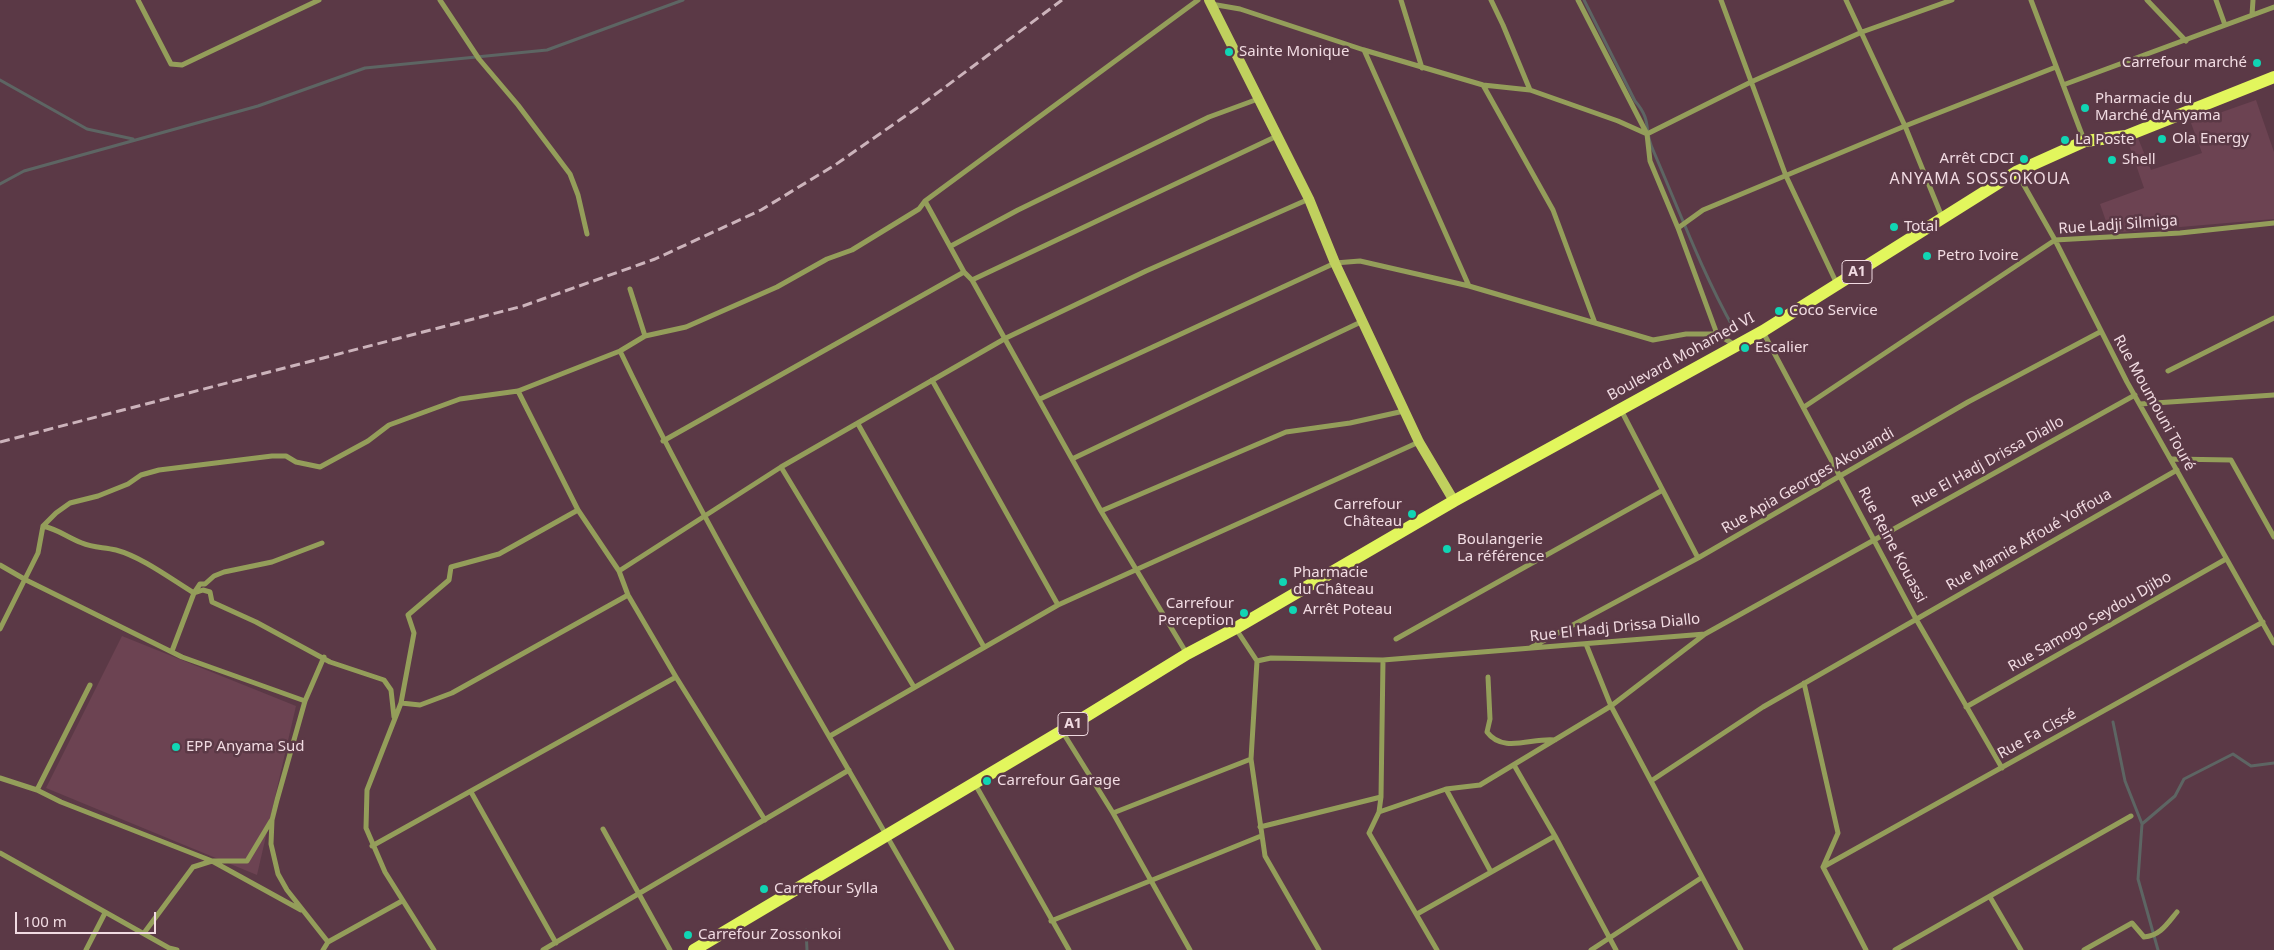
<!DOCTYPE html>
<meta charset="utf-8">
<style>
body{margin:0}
#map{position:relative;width:2274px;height:950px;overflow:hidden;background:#5b3946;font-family:"Noto Sans",sans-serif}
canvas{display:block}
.scale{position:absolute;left:15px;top:912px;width:141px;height:22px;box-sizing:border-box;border:2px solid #f1dbe2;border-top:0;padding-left:6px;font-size:15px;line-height:18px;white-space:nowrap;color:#f1dbe2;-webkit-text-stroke:4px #5b3946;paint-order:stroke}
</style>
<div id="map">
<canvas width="2274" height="950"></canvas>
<div class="scale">100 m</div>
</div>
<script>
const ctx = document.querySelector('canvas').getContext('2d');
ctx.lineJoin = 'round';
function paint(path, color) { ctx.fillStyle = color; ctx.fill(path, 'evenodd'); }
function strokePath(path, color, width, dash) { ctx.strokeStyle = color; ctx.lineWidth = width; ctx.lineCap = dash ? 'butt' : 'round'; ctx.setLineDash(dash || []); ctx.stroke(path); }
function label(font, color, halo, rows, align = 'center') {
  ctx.font = font + ' "Noto Sans",sans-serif'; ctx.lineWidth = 5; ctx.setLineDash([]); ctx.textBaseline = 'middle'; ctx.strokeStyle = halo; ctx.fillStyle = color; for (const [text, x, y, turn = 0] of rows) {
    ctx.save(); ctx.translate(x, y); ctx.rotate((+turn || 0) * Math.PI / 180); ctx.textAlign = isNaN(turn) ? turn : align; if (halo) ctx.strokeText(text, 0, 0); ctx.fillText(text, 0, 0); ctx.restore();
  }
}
const built = new Path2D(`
 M2256,100L2274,152V219L2110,233L2100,204L2144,188L2128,142L2138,138L2151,170L2202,153L2191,123Z
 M122,636L296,706L257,875L46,788Z`);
const stream = new Path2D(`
 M1584,0L1635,101C1653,122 1643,129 1653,150C1679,210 1702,272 1734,329
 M0,80L87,129L133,139
 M0,184L24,171L258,106L365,68L547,50L683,0
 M2113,722L2125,781L2142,824L2138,879L2158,950
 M2142,824L2175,796L2184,779L2233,754L2251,766L2274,763
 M806,930L807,950`);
const street = new Path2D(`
 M138,0L171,64L182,65L319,0
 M440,0L479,59L518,105L570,174L578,195L587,234
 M1401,0L1422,68
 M1491,0L1503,25L1530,90
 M1578,0L1647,134L1650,161L1678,228L1717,334L1735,345
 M1721,0L1786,176L1837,284
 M1846,0L1905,126L1942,217
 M2031,0L2084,140
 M2147,0L2186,41
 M2216,0L2225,25
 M1211,4L1240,9L1364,50L1483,85L1530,90L1618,121L1647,134L1751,82L1862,32L1952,0
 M2252,15L2253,0
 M1364,50L1469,286
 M1483,85L1553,210L1595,323
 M2063,85L2274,7
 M2017,173L2055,240L2127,382L2274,643
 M925,201L964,272L972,280L1101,511L1187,654
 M1678,228L1703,210L1905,126L2056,67
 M951,246L1018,210L1209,117L1258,99
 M972,280L1277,136
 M630,289L645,336
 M1763,332L1916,619L2002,768
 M620,351C719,557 840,751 952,950
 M2168,371L2274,318
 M932,380L1058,605
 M518,391L578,510L619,571L628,595L676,677L765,820
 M1040,399L1335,263L1360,261L1469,286L1653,340L1686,334H1717
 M2140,404L2274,395
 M1804,407L2055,240L2180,233L2274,223
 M1621,410L1698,558
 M858,424L984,647
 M663,441L964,272
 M1072,459L1363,321
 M2172,459L2231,460L2274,537
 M781,467L914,687
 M1101,511L1286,432L1350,423L1404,411
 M43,526C60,530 66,537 82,543C93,548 104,547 116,550C142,557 171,579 194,593
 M0,565L26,580L182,657L305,701
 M619,571L781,467L1006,338L1146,271L1309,199
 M194,593L203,590L210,592L212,602L256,622L330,662L384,680L391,690L394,717
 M0,629L38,553L43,526L56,513L70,503L98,496L128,484L141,475L159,470L272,456H286L296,462L320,467L368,441L389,425L460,399L518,391L620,351L645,336L686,327L777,287L827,259L852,250L919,209L925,201L1198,0
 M1236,629L1257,661L1271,658L1383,660L1705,634L2135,395
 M1396,639L1661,491
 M1586,644L1611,706L1741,950
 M1530,648L1698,558L1968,402L2100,332
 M172,651L194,593L200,584H205L214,576L224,572L272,562L322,543
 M324,657L305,701L277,800L272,820L271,844L278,874L287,890L328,942
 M1383,660L1381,797L1379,812L1369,833L1437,950
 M1257,661L1251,759L1265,856L1319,950
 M1488,677L1490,719L1487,732C1503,754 1533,737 1555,740
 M1804,683L1838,833L1823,867L1866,950
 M401,703L414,633L408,615L449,580L451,567L499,554L578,510
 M1966,707L2226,559
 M1062,731L1113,813L1190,950
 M830,736L1058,605L1419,442
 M1514,765L1555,836L1616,950
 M0,778L37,790L61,802L212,861L301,910
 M1651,781L1763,707L2177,470
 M975,784L1069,950
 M1446,789L1491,872
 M37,790L90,685
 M471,792L556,943
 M1379,812L1446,789L1480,785L1611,706L1705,634
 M1113,813L1251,759
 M1260,827L1381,797
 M603,829L670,950
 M372,846L676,677
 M0,853L169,948L177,950
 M1823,867L2263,622
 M1990,897L2021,950
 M1417,914L1555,836
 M1051,921L1261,836
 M144,933L193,867L212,861H247L271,821
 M86,950L105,913
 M323,950L328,942L402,901
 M434,950L385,872L366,828L367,790L401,703L420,705L452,693L628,595
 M543,950L849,770
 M1591,950L1701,878
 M1895,950L2131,816
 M2084,950L2132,923L2144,937C2160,936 2167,924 2177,912`);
const secondary = new Path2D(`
 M1209,0L1309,199L1335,263L1419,442L1454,501`);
const primary = new Path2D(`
 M694,950L1062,731L1187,654L1236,628L1454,501L1763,331L2016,172L2085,141L2126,136L2274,77`);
const rail = new Path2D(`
 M0,442L523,306L655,259L761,210L835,165L917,108L1062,0`);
const markers = [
 [1229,52,5,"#10d5b4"],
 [2257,63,5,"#10d5b4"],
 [2085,108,5,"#10d5b4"],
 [2162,139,5,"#10d5b4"],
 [2065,140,5,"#10d5b4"],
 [2024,159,5,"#10d5b4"],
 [2112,160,5,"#10d5b4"],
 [1894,227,5,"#10d5b4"],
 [1927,256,5,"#10d5b4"],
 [1779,311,5,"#10d5b4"],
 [1745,348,5,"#10d5b4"],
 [1412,514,5,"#10d5b4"],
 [1447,549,5,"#10d5b4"],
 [1283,582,5,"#10d5b4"],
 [1293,610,5,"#10d5b4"],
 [1244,613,5,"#10d5b4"],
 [176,747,5,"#10d5b4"],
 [987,781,5,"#10d5b4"],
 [764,889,5,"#10d5b4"],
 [688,935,5,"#10d5b4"]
];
const shields = [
 [1857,272,30],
 [1073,724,30]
];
const shieldNames = [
 ["A1",1857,272],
 ["A1",1073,724]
];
const poiNames = [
 ["Sainte Monique",1239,52],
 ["Carrefour marché",2247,63,"right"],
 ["Pharmacie du",2095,99],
 ["Marché d'Anyama",2095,116],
 ["Ola Energy",2172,139],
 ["La Poste",2075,140],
 ["Arrêt CDCI",2014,159,"right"],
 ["Shell",2122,160],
 ["Total",1904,227],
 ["Petro Ivoire",1937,256],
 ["Coco Service",1789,311],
 ["Escalier",1755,348],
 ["Carrefour",1402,505,"right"],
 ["Château",1402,522,"right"],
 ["Boulangerie",1457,540],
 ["La référence",1457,557],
 ["Pharmacie",1293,573],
 ["du Château",1293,590],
 ["Carrefour",1234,604,"right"],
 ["Perception",1234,621,"right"],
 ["Arrêt Poteau",1303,610],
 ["EPP Anyama Sud",186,747],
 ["Carrefour Garage",997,781],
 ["Carrefour Sylla",774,889],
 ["Carrefour Zossonkoi",698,935]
];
const streetNames = [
 ["Rue Ladji Silmiga",2118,225,-4],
 ["Boulevard Mohamed VI",1681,357,-29],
 ["Rue Moumouni Touré",2154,403,61],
 ["Rue El Hadj Drissa Diallo",1988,462,-29],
 ["Rue Apia Georges Akouandi",1808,481,-30],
 ["Rue Mamie Affoué Yoffoua",2029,540,-30],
 ["Rue Reine Kouassi",1892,545,62],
 ["Rue Samogo Seydou Djibo",2090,622,-30],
 ["Rue El Hadj Drissa Diallo",1615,628,-6],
 ["Rue Fa Cissé",2037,734,-29]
];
const neighbourhoodNames = [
 ["ANYAMA SOSSOKOUA",1980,179]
];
paint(built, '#6c4352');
strokePath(stream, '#5d6563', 3);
strokePath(street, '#949e5a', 5);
strokePath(secondary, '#c0d05e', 10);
strokePath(primary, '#e2f65d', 12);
strokePath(rail, '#ccb3bb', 3, [10, 5]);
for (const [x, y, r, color] of markers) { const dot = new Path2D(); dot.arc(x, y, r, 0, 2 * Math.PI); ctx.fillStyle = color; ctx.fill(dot); strokePath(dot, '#5b3946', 2); }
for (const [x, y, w] of shields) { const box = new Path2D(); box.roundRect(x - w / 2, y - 11.5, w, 23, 4); ctx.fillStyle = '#5b3946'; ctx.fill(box); strokePath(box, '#f1dbe2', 1); }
label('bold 14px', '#f1dbe2', null, shieldNames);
label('15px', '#f1dbe2', '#5b3946', poiNames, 'left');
label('15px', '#f1dbe2', '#5b3946', streetNames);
ctx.letterSpacing = '1px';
label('16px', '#f1dbe2', '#5b3946', neighbourhoodNames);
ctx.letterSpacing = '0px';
</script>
